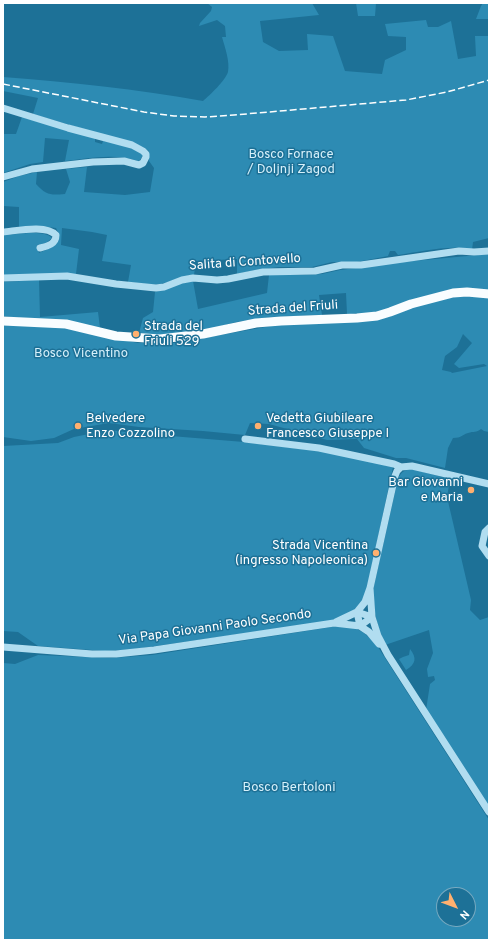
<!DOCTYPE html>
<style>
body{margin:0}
#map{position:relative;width:492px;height:943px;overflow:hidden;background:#1d7197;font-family:Overpass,sans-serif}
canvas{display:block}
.frame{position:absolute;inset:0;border:4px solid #fff;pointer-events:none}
.north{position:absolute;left:436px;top:887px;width:40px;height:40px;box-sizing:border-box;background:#1d7197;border:1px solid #77aac1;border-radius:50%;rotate:132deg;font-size:11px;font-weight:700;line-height:16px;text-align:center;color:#fff}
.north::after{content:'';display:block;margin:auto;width:14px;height:18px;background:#ffb06f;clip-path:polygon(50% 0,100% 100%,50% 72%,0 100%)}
</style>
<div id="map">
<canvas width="492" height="943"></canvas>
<div class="frame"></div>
<div class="north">N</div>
</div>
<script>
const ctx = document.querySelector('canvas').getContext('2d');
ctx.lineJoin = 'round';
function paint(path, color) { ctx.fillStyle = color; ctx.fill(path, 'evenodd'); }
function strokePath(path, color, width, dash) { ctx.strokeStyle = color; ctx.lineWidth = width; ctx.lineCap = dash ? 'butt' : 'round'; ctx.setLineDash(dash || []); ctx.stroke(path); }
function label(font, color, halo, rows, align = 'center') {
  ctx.font = font + ' Overpass,sans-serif'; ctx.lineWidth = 3; ctx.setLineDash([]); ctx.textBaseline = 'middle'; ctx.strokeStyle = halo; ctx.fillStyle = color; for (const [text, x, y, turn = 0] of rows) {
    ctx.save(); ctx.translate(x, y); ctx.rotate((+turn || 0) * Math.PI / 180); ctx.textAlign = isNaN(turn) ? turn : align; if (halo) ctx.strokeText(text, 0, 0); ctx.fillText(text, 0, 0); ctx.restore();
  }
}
const green = new Path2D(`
 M207,3H312L319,15L260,21L263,42L279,51L308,50L307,34L333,36L345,71L382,74L385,60L406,50V37L388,36L385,24L426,20L428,27H438L451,21L458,59L476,56L475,36H489V238L473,242L472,250C451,244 421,252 398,255L395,251H390L388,256L357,262H332L312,267H279L255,270L237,274V259L196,261L194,275C181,276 172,282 160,284C150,286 139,283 128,282L131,265L102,261L107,235L92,232L62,228L61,245L79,249L76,274L3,275V235C15,235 44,229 52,238L46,243L37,245L39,253C50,248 57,247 59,234L56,228L39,226L19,227V207L3,206V182L19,176L37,172L36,184C47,196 51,195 65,194L70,182L66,169L87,167L84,192L125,195L150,192L154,168L149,161V151L140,146L33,114L38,98L3,91V77C70,82 137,89 203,101C210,95 225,81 228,72C230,61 225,48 222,37H226L225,26L217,20L199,26L200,23L211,11L212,7Z
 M356,3H376L375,16H358Z
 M483,3H489V19H476L481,6Z
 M22,117L95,138V142L102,144L103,141C116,144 132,145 143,155L141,159L138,161C115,153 89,158 65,161L69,140L45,138L43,162L30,164L3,173V134H16Z
 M489,254V290L390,310L370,313L347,314L346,293L319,295L322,315L271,317L236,322L207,330L161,336L139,333L143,318L153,312L155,292C168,289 180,282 193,281L198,309L267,293L269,275H304L322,274L340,270L402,262Z
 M39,280L40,317L98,312L100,328L3,316V282Z
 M475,296L489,298V432L484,431L481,429C476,433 474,431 468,433C461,435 462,438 453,438L448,448L445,468L406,458H396L364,448L357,439L327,440L269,424L250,423L245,435L203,431L139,427L109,423L80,428V424L78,423L76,424V428L54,438L31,441L3,437V325L61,327L138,343H175L288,323H313L424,304L452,297ZM463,334L472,343L454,364L459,368L484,364L487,366L452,373L451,372L442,370L445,356L457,347Z
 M109,430L134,433L244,442L337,453L393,467L366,593L359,607L338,620L135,649L105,651L38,646L18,632L3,631V446L58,443L74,437Z
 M412,469L450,479L447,497L471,600L470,610L480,620L489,617V808L426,710L430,684L435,680L434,676L428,677L427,669L433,653L429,630L385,645L379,630L375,614L373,590L398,479C401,472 404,470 412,469Z
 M338,626C358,626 365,632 378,647L489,820V940H3V663L15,664L38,655L111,658L152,655ZM444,895H468V919H444Z
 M410,649C417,658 416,664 406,670L399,659L403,657L409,655Z`);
const minor = new Path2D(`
 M3,108L68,128L132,145L143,151L146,154V157L143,163L139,165L124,161L93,162L32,169L3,177
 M3,232C16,231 46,224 56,235C56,244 48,246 40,248
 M3,278L67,276L116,284L156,288L164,287L182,280L193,278L217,280L228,279L263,272L315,271L342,265H361L459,251L474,252L489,251
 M245,439L319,448L394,464L401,467
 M401,467L412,466L489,484
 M489,528L485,532L482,546L489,556
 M370,588L372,617L378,636L388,655L489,812
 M357,612L372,617
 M336,622L357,612
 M360,626L372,617
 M379,644L369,632L360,626L357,612L365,602L370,588L395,476L397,471L401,467
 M3,647L92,654H116L154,650L334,623L360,626`);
const major = new Path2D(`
 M3,321L66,324L116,336L160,339L203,334L256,323L281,321L357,318L377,316L390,312L411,304L453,293L467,292L489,294`);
const rail = new Path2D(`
 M3,84L144,112L174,116L205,117L234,115L406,100L447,92L489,80`);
const markers = [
 [136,334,4,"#ffb06f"],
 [78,426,4,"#ffb06f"],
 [258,426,4,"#ffb06f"],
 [471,490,4,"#ffb06f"],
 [376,553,4,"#ffb06f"]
];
const parkNames = [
 ["Bosco Fornace",291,155],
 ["/ Doljnji Zagod",291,170],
 ["Bosco Vicentino",81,354],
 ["Bosco Bertoloni",289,788]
];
const streetNames = [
 ["Salita di Contovello",245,263,-4],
 ["Strada del Friuli",293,309,-4],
 ["Via Papa Giovanni Paolo Secondo",215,628,-8]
];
const poiNames = [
 ["Strada del",144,327],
 ["Friuli 529",144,342],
 ["Belvedere",86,419],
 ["Enzo Cozzolino",86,434],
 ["Vedetta Giubileare",266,419],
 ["Francesco Giuseppe I",266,434],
 ["Bar Giovanni",463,483,"right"],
 ["e Maria",463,498,"right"],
 ["Strada Vicentina",368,546,"right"],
 ["(ingresso Napoleonica)",368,561,"right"]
];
paint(green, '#2d8bb3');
strokePath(minor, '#b1ddf0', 7);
strokePath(major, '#f9fdff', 9);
strokePath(rail, '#fff', 1.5, [7, 3]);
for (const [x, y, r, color] of markers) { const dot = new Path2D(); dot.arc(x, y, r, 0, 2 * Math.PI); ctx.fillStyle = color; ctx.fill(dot); strokePath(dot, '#1d7197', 1.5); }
label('13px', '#d7f1fb', '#1d7197', parkNames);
label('13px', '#fff', '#1d7197', streetNames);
label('13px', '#fff', '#1d7197', poiNames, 'left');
</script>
